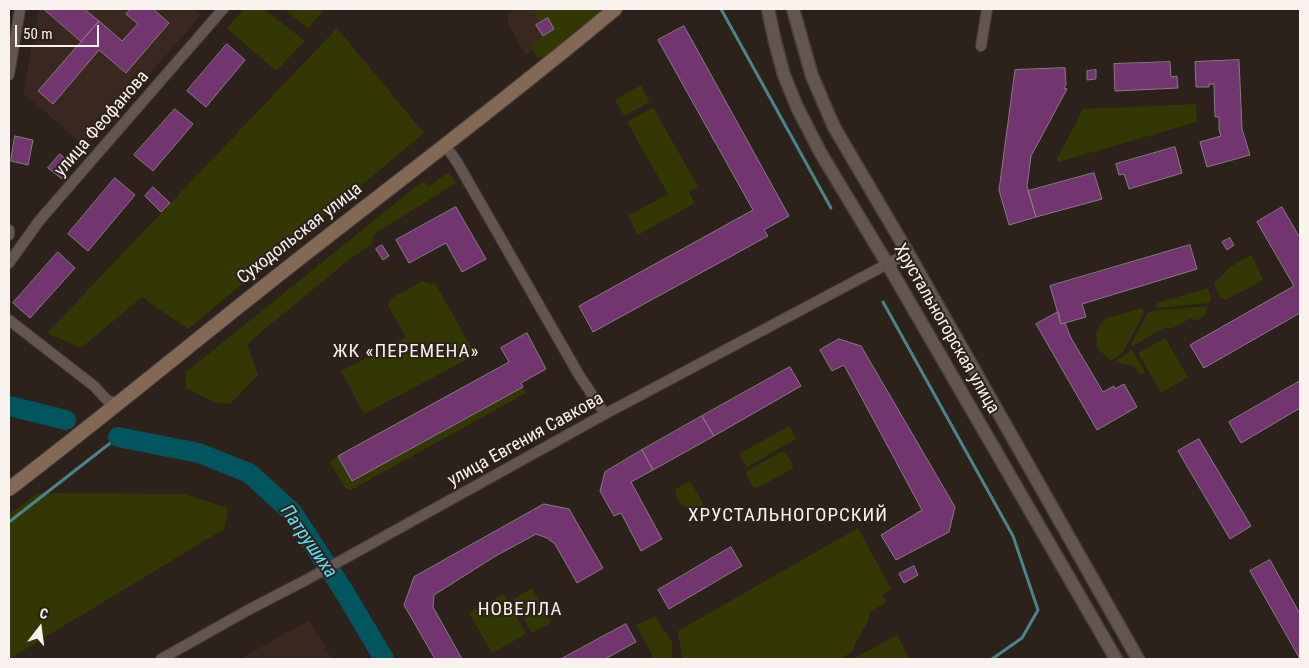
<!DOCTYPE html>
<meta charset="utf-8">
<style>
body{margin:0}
#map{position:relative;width:1309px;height:668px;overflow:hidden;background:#2d211b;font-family:"Roboto Condensed",sans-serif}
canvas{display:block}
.frame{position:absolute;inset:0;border:10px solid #faf2ee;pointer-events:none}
.north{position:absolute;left:15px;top:603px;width:50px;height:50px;-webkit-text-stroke:4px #2d211b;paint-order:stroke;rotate:15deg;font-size:14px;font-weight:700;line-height:20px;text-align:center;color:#faf2ee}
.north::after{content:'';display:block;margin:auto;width:18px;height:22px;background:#faf2ee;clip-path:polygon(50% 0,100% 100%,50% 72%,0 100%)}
.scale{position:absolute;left:15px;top:25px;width:84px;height:22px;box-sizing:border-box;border:2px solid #faf2ee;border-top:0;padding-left:6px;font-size:15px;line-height:18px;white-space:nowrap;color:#faf2ee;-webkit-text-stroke:4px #2d211b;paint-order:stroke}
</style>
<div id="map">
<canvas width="1309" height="668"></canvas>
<div class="frame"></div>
<div class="north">С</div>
<div class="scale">50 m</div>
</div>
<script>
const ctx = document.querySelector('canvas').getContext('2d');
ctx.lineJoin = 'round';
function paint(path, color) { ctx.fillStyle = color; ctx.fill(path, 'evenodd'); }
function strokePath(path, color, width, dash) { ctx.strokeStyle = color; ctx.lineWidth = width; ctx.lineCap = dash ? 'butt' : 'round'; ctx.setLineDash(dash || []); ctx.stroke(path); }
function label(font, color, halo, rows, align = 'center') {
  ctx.font = font + ' "Roboto Condensed",sans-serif'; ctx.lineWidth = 4; ctx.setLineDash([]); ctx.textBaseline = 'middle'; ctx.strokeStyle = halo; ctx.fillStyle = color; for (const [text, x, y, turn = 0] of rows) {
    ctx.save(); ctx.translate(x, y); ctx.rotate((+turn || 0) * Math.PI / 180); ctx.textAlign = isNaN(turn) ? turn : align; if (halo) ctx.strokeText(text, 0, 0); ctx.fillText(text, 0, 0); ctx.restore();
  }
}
const built = new Path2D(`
 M39,9H194L201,15L86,147L23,93Z
 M517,9H571L576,19L526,55L508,24V14Z
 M309,620L332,659H240Z`);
const green = new Path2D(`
 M244,9H264L305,41L276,71L227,28Z
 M284,9H324L308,29Z
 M532,9H603L542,58L536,57L531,44L554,29L548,18L540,23Z
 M337,28L424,133L188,329L142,297L81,348L47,333Z
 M641,85L650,102L624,116L615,100Z
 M1196,104L1197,122L1058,162L1057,159L1083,109Z
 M653,107L698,187L689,192L695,203L638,235L628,216L668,194L627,122Z
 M449,172L456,183L373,235L372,244L346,262L247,344L258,375L230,404L214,402L186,388V372L423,181L429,186Z
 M1251,255L1263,279L1255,285L1225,300L1220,298L1214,284L1230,267Z
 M422,281L436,285L472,348L468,359L364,414L341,371L406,337L388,306L390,299Z
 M1208,288L1211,299L1210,303L1157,308V303Z
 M1208,306L1205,315L1199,320L1189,319L1171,329L1166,327L1133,346L1131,344L1147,314L1151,311Z
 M1142,308L1144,313L1123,352L1111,361L1097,348L1096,332L1104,319Z
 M1165,338L1188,377L1161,393L1138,353Z
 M1132,350L1145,372L1141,375L1134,366L1119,363L1116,361Z
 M523,387L526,393L351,490L346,489L329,462L338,456L353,481Z
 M789,426L796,439L747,467L739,454Z
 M781,452L786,453L793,465L792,469L757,488L753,487L746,475L747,471Z
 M690,481L705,506L697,511L680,504L675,493L676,489Z
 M38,493L184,494L228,508L224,529L9,659V515Z
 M858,528L891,589L882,595L887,602L871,611L866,625L855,644L853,652L839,659H682L678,631Z
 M532,588L551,623L532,633L513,599Z
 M504,594L526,634L492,653L469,613Z
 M655,616L672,642V659H651L652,654L636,625Z
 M897,635L909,659H853Z`);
const stream = new Path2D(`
 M721,9L831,208
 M883,302L1013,536L1038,610L1022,638L992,659
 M9,522L118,437`);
const river = new Path2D(`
 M9,406L66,420
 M118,437L199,453L249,473L292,512L345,593L384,659`);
const building = new Path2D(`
 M44,9H84L99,21L81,41Z
 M131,9H153L169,23L126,73L99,50L53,104L38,91L99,21L122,41L138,24L126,14Z
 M548,18L554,29L543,36L536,25Z
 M684,26L789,216L764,230L768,236L593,332L579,306L753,210L658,40Z
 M227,44L245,60L206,107L187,91Z
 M1239,60L1242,129L1250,155L1207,167L1200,142L1221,136L1219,130V117H1215L1214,84H1209V87H1196L1195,62Z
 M1170,62L1171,77L1177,76L1178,88L1115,91L1114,64Z
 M1065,68L1066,85L1064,88L1067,89L1031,156L1027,186L1036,217L1009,225L999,190L1015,70Z
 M1096,70V79L1087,80V71Z
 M175,109L193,124L153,171L134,155Z
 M15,136L33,140L28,165L11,161Z
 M1175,147L1182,173L1129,189L1124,174L1119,175L1116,164Z
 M60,154L73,165L62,179L48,168Z
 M1094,173L1102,199L1036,217L1028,191Z
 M115,178L135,195L88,251L68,234Z
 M153,187L170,203L161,212L145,196Z
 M456,207L486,259L462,272L446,243L409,263L396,240Z
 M1282,207L1300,238V313L1204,368L1190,345L1294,286L1257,222Z
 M1230,238L1234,245L1227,250L1222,242Z
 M382,245L389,256L383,260L376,249Z
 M1190,245L1197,269L1082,304L1086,317L1061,324L1050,286Z
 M58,252L75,268L30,318L13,303Z
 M1058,312L1061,324L1065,323L1071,338L1103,392L1114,386L1115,389L1124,384L1137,407L1097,430L1036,324Z
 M527,333L546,369L521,383L523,387L352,481L338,456L509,362L501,348Z
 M839,339L861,346L955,507L949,532L896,560L881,535L922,510L844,365L832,371L820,350Z
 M790,367L801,386L714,436L702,416Z
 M1300,381V408L1241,443L1229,422Z
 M702,416L714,436L653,470L642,450Z
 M1199,439L1251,526L1230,539L1178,451Z
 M642,450L653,470L631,482L662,539L641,551L621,513L614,516L600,491L605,472Z
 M544,504L569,509L603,568L577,583L555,544L547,538L536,534L494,557L434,595L433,607L462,659H435L404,605L414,577Z
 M731,547L742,566L669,609L658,590Z
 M1270,560L1300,614V659L1250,571Z
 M914,566L918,575L904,583L899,574Z
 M626,624L636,642L605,659H561Z`);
const minor = new Path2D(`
 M981,46L987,9
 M9,75L20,9
 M445,145L457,162L579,375L605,414
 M9,230V235
 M9,263L39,221L223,9
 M9,320L94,386L107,400L118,404
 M161,659L250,609L306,580L605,414L908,253`);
const tertiary = new Path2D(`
 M768,9L775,42L784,75L797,107L820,152L888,265L1116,659
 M793,9L812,76L834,127L908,253L1138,659`);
const secondary = new Path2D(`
 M9,489C106,415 199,337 295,262C402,178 511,96 615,9`);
const streetNames = [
 ["улица Феофанова",102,124,-49],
 ["Суходольская улица",300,234,-38],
 ["Хрустальногорская улица",946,329,60],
 ["улица Евгения Савкова",526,440,-29]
];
const neighbourhoodNames = [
 ["ЖК «ПЕРЕМЕНА»",406,352],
 ["ХРУСТАЛЬНОГОРСКИЙ",788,516],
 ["НОВЕЛЛА",520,610]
];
const waterNames = [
 ["Патрушиха",308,542,55]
];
paint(built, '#3a2820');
paint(green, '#323704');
strokePath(stream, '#4b848a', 3);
strokePath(river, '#00555f', 20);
paint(building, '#733570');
strokePath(building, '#867b85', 1);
strokePath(minor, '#473d39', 12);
strokePath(tertiary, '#473d39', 15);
strokePath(secondary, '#473d39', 16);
strokePath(minor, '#63554f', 10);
strokePath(tertiary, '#63554f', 12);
strokePath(secondary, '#836856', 14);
label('18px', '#faf2ee', '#2d211b', streetNames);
ctx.letterSpacing = '1px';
label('19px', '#faf2ee', '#2d211b', neighbourhoodNames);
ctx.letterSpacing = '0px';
label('italic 19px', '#58e0f4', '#2d211b', waterNames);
</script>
